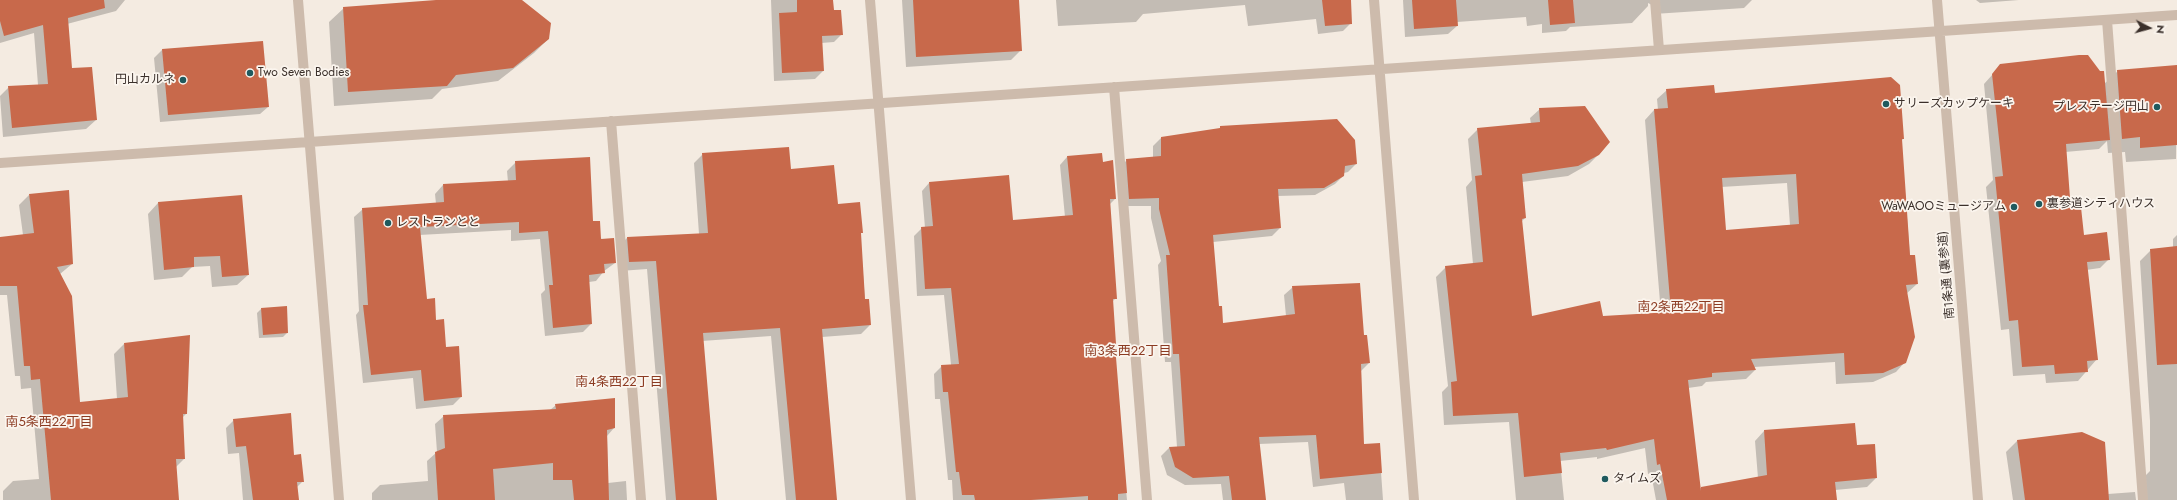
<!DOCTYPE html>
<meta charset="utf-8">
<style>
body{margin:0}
#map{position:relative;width:2177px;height:500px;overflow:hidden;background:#f4ebe1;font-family:Jost,sans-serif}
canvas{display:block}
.north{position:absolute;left:2129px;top:8px;width:40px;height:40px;-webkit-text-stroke:3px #fbf5ee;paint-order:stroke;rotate:96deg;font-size:11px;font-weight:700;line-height:16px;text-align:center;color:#3b302b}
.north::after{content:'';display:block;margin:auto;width:14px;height:18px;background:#3b302b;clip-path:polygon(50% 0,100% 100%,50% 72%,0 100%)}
</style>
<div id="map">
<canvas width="2177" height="500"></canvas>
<div class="north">N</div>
</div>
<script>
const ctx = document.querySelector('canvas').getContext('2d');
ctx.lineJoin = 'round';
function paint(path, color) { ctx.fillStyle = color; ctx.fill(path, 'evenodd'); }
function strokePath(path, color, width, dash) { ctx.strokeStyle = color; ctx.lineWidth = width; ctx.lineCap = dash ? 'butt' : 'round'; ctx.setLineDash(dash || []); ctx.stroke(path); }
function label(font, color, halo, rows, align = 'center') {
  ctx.font = font + ' Jost,"Noto Sans JP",sans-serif'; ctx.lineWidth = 3.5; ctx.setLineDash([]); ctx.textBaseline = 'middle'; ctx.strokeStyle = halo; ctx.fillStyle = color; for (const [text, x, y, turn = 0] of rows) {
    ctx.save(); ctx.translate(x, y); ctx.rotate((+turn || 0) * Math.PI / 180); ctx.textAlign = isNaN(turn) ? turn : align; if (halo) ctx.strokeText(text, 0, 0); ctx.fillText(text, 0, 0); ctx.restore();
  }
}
const shadow = new Path2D(`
 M0,0H125L116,11L67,24L71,69L96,120L86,129L3,137L0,96L9,87L38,85L34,33L0,43Z
 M450,0H521L548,39L534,53L498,81L442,89L432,99L334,106L329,22L344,8Z
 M771,0H832L833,11L842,34L834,42L821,43L823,71L815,79L774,81Z
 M902,0H1018L1021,50L1011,60L906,67Z
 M1056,0H1350L1351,23L1343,31L1318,34L1316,19L1248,26L1245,5L1143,14L1136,22L1058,26Z
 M1403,0H1752L1744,8L1654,14L1652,5L1648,3V6L1632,23L1570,27L1566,31L1542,33V24L1527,26L1526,17L1457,22V26L1448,34L1405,37Z
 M1976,0H2019L1980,3Z
 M262,42L268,107L260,114L160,122L154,58L162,50Z
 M2001,65L2104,84L2118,71L2177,66L2176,159L2126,162L2125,152L2108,153L2107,141L2099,149L2065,152L2069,199L2083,236L2109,259L2100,268L2086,270L2097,359L2078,381L2046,383L2045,374L2013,376L2009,329L2001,330L1986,187L1993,180L1984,84Z
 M1667,90L1714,94L1903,139L1901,141L1910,256L1917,284L1906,294L1905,362L1896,372L1873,382L1836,384L1835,362L1754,367L1755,370L1746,379L1706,382L1702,386L1688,388L1700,488L1758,478L1755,441L1764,431L1856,447L1876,478L1867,487L1835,490L1836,500H1656L1651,473L1648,474L1645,448L1597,459V457L1560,461L1564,500H1516L1509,422L1444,425L1442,392L1448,386L1436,277L1446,267L1473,264L1466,187L1472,180L1468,139L1478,129L1531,124L1530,118L1540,109L1599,154L1589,164L1568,176L1522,182L1525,218L1521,222L1531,317H1602L1661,314L1645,120L1654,110H1658L1657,99ZM1787,183L1790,225L1725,231L1721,187Z
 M1221,127L1356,164L1348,172L1344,173L1343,176L1335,184L1315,195L1277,196L1280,228L1272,236L1213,242L1218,307L1222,324L1286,316L1284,295L1293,287L1363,336L1369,363L1361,371L1363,445L1379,444L1383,500H1346L1344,483L1313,487L1308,442L1259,444L1265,500H1223L1221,484L1185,485L1167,475L1161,456L1169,448L1177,447L1171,362H1165L1158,265L1161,261L1151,218V206H1122L1119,168L1127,160L1153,157V146L1161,138L1219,129Z
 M703,154L790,170L837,205L862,232L860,234L865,300L870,325L861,334L822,337L836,500H786L771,336L702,341L716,500H666L647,269L620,271L618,247L627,238L699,234L694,163Z
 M1067,157L1102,163L1115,199L1109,205L1116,298L1112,302L1113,345L1127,500H953L952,480H948L940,399H935L934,374L942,366L951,365L944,295L917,296L914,236L922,228H925L922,191L929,183L1012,221L1065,217L1060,165Z
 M516,162L592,222L615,263L604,271L596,281L589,282L591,324L583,332L545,336L541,294L545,290L540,239L511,241V230L419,235L426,300L435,321L461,397L453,405L416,409L413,378L363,383L356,315L359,311L354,217L363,209L436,204L435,194L443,185L508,182L507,171Z
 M29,195L72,264L60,274L79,403L117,399L114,354L124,344L186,414L182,418L184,459L176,467L178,500H3V491L13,481L39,479L31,388L21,389L20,376H15L7,295H0V238L23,235L19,205Z
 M158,203L248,275L237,285L212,287L210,266L192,267L182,277L154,280L148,214Z
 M2177,235V500H2140L2144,477L2150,471V421L2140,261L2151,250L2173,248V239Z
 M261,309L287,333L283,337L259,338L257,313Z
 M556,405L614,428L607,436L608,483L626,481L627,500H372V493L380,485L428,481L427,461L437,452L435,424L444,416L550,410Z
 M234,420L293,456L303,481L297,487L298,500H243L239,453L228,454L226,428Z
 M2082,433L2108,494L2135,492L2136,500H2013L2006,452L2017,441Z`);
const building = new Path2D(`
 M0,0H104L105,8L68,18L72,68L92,67L97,120L12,128L8,86L48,84L43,25L4,36L0,21Z
 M436,0H522L551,23L549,39L513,68L456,75L447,86L348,92L343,7Z
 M797,0H833L834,10H841L843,35L822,36L824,71L782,73L779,13L797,12Z
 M913,0H1019L1022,51L916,57Z
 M1322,0H1351L1352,24L1325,26Z
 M1412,0H1456L1458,26L1414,29Z
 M1548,0H1573L1575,23L1550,25Z
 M263,41L269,107L168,115L162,49Z
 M2079,55H2088L2100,71H2104L2110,140L2066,144L2070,198H2080L2084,235L2107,232L2110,260L2087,262L2098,360L2087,361L2088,372L2055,374L2054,365L2022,367L2018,320L2009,321L1995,177L2003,176L1992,74L2000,64Z
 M2177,65V145L2140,148V137L2122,139L2117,70Z
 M1891,77L1900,85L1904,139H1902L1910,255H1915L1918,284L1906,285L1915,337L1906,363L1883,373L1845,375L1844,353L1751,359L1756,370L1712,373V377L1688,380L1701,491V487L1767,475L1764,430L1855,423L1857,445L1875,444L1877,478L1835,482L1837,500H1667L1660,464L1657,465L1654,439L1607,450L1606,448L1560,453L1562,473L1524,477L1518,413L1453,416L1451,382L1457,381L1445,266L1483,262L1475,176L1482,175L1477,128L1540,122L1539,108L1585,106L1610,142L1599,155L1578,166L1522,174L1526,218L1522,219L1532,316L1600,301L1603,316L1671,312L1654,109L1668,108L1666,89L1714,85L1715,93ZM1796,174L1799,224L1726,230L1722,178Z
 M1337,119L1355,140L1357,164L1345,166L1344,176L1324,188L1278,189L1281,228L1213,235L1219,306H1222L1223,323L1295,314L1292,286L1360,283L1364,335H1367L1370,363L1361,364L1364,444L1380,443L1382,473L1320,479L1316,435L1259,437L1266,500H1232L1229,476L1193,478L1175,467L1169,447L1185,446L1179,354H1173L1166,255H1170L1159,209V198L1129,199L1126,159L1161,156V137L1220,128V126Z
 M789,147L791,169L834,165L838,204L860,202L863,233H861L865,299H869L871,325L822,329L837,500H796L780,328L703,333L717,500H676L656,261L629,262L627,237L708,233L702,153Z
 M1102,153L1103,162L1113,160L1116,199H1110L1117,299H1113L1116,344L1115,345L1127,493L1118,494V500H1088V496L1031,500H975L974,495H962L959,472H956L948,392H943L941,365L959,364L951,288L925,289L921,227L933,226L929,182L1009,175L1013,220L1073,215L1067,156Z
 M590,157L593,221H600L601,239L614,238L616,263L604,264L605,273L589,275L592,324L553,328L549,285H553L548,231L519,233V222L420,227L427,299L435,298L436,320L444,319L446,347L459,346L462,397L424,401L421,370L371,375L363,305H368L362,208L444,202L443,184L516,180L515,161Z
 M69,190L73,264L57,267L72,296L80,402L128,397L124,343L190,335L187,414H183L185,459H176L179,500H51L40,379L31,380L30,366H24L17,286H0V237L34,233L29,194Z
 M242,195L249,275L222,277L220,256L194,257V267L164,270L158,202Z
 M2177,246V364L2157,365L2150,249Z
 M287,306L288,333L263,335L261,308Z
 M615,398V428L607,430L609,500H574L572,480H553V463L493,469L495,500H438L435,452L445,448L443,415L556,409L555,404Z
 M291,413L294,455L301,454L304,482H297L299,500H253L246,446L236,447L233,419Z
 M2082,432L2105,442L2109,500H2025L2017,440Z`);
const minor = new Path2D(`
 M298,0L339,500
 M870,0L911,500
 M1374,0L1414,500
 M1655,0L1659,50
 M1937,0L1978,500
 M2107,20L2143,500
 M1114,87L1147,500
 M611,121L641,500
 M0,163L2177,15`);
const markers = [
 [250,73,4,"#1f5a5e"],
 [183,80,4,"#1f5a5e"],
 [1886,104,4,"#1f5a5e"],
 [2157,107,4,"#1f5a5e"],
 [2039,204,4,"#1f5a5e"],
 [2014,207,4,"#1f5a5e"],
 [388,223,4,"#1f5a5e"],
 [1605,479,4,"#1f5a5e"]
];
const poiNames = [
 ["Two Seven Bodies",258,73],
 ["円山カルネ",175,80,"right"],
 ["サリーズカップケーキ",1894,104],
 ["プレステージ円山",2149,107,"right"],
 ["裏参道シティハウス",2047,204],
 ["WaWAOOミュージアム",2006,207,"right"],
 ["レストランとと",396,223],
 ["タイムズ",1613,479]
];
const streetNames = [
 ["南1条通 (裏参道)",1947,275,-95]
];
const neighbourhoodNames = [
 ["南2条西22丁目",1681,308],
 ["南3条西22丁目",1128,352],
 ["南4条西22丁目",619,383],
 ["南5条西22丁目",49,423]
];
paint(shadow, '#0003');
paint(building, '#c8694b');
strokePath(minor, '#cdbbac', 10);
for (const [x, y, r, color] of markers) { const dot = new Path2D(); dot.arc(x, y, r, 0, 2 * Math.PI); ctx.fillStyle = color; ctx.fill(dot); strokePath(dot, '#fbf5ee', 1.5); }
label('12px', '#3b302b', '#fbf5ee', poiNames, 'left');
label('12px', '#3b302b', '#fbf5ee', streetNames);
label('13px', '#8c3b22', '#fbf5ee', neighbourhoodNames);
</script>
